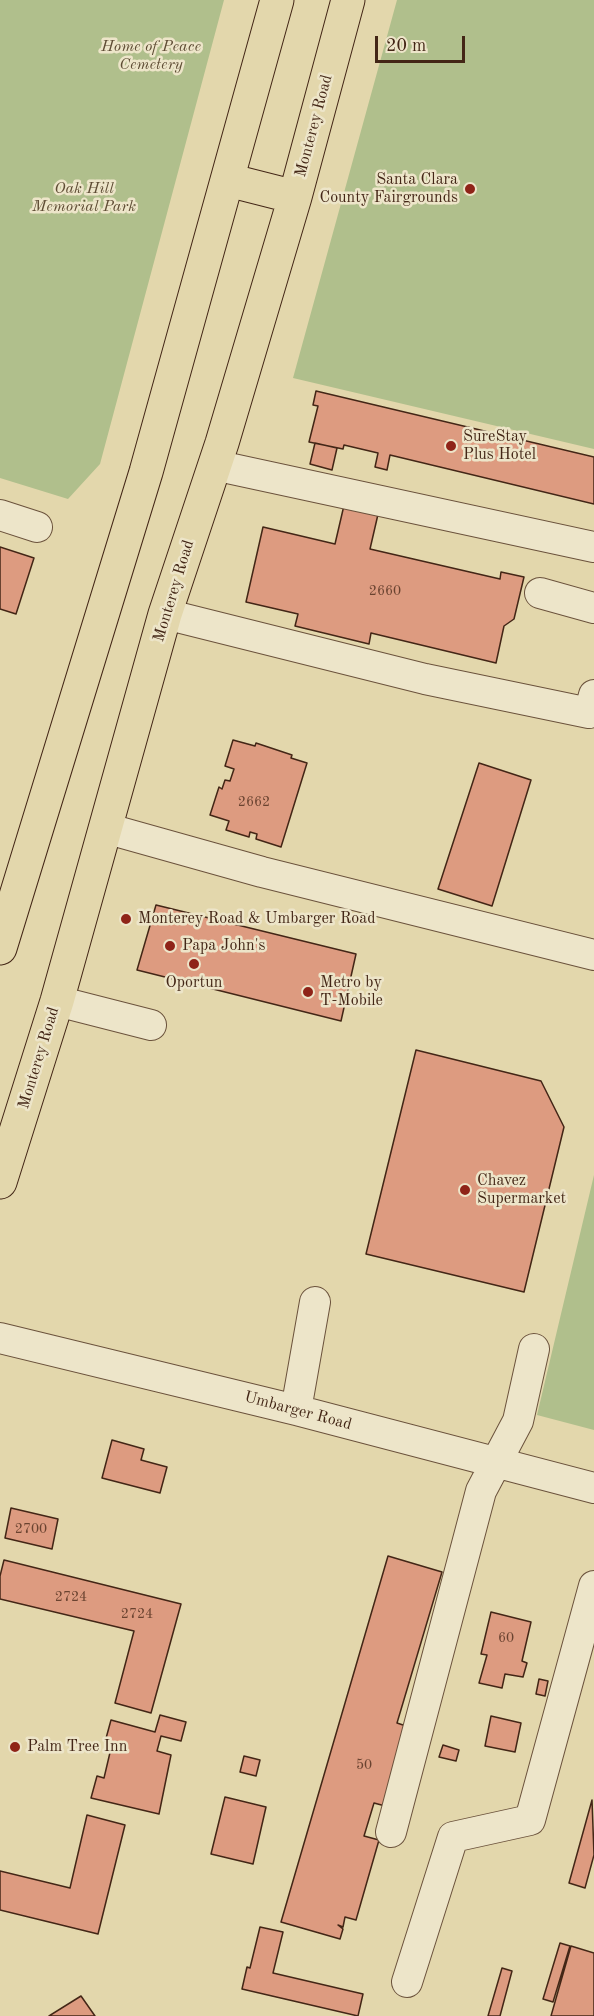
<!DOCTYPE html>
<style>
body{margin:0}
#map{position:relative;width:594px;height:2016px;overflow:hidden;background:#e3d7ac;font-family:"Old Standard TT",serif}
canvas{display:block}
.scale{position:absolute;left:375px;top:36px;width:90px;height:27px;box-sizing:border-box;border:3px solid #432616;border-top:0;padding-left:8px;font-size:18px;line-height:21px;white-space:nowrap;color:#432616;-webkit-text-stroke:4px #ede5c9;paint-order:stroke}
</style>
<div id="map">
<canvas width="594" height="2016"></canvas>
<div class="scale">20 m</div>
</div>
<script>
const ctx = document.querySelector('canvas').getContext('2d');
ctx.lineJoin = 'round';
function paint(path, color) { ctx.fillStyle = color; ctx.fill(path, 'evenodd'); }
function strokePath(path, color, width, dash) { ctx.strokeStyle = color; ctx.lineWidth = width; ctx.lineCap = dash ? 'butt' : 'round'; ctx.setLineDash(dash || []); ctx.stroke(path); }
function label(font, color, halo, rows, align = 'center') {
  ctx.font = font + ' "Old Standard TT",serif'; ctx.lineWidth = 5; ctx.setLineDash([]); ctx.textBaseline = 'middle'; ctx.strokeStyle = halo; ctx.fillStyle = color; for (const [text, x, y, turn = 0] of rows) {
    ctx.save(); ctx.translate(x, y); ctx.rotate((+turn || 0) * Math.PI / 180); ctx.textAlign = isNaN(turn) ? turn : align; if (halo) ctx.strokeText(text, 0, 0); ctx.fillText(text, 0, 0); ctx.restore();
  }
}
const green = new Path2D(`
 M0,0H224L100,464L68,499L0,478Z
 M397,0H594V449L293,378Z
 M594,1175V1430L537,1415Z`);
const building = new Path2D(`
 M316,391L594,457V504L390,455L387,470L375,467L378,453L344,445L343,449L309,442L318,406L313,405Z
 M315,443L337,448L332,470L310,464Z
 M345,501L379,510L370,549L500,579L501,572L524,577L514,619L504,626L496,663L371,633L369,644L295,626L298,614L246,602L263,527L335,544Z
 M0,547L34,558L16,614L0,609Z
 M233,740L255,746L256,743L292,755L291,758L307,763L281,847L256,839L257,834L250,832L249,837L226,830L229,821L210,815L219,787L222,789L225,780L230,781L234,769L225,766Z
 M479,763L531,780L492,906L438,889Z
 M156,905L356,954L341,1021L137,970Z
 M416,1050L541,1081L564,1127L524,1292L366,1254Z
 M112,1440L144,1449L141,1460L167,1467L160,1493L102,1478Z
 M11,1508L58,1519L52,1549L5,1538Z
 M388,1556L442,1572L397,1723L412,1728L389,1807L374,1803L364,1836L379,1840L356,1920L345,1917L343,1927L338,1925L343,1929L340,1939L281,1922Z
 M4,1560L181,1604L151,1713L115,1703L134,1631L0,1599V1576Z
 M491,1612L531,1622L522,1661L527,1663L523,1677L505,1674L502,1688L479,1683L487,1655L481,1654Z
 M539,1679L548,1681L545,1696L536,1694Z
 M160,1715L186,1722L181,1741L161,1736L157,1751L171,1755L159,1814L91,1798L97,1776L104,1778L112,1744L105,1742L111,1720L155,1732Z
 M491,1716L521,1723L515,1752L485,1746Z
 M443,1745L459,1750L456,1761L439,1757Z
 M244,1756L260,1760L256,1776L240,1772Z
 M225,1797L266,1807L253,1864L211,1854Z
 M592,1800L594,1855L585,1888L569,1883Z
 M87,1815L125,1825L98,1934L0,1910V1871L70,1888Z
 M260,1927L283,1932L273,1973L363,1994L358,2016L242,1989L247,1967L250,1968Z
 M560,1943L570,1946L553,2002L543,1999Z
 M571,1946L594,1953V2016H551Z
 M502,1968L512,1971L500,2016H488Z
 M81,1996L95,2016H49Z`);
const minor = new Path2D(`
 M214,465L594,547
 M0,515L37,527
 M540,593L594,608
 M165,614L425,679L589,713L594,695
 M105,828L262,872L594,955
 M57,1001L151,1025
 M0,1338L296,1410L594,1488
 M296,1410L315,1302
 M391,1832L481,1491L518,1421L534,1349
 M407,1982L453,1837L530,1820L594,1586`);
const major = new Path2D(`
 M228,180L295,197
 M0,948L146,472L277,0
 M0,1182L57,1001L165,614L222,443L295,197L348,0`);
const markers = [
 [470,189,6,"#8f2418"],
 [451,446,6,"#8f2418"],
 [126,919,6,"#8f2418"],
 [170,946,6,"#8f2418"],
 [194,964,6,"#8f2418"],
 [308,992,6,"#8f2418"],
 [465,1190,6,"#8f2418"],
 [15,1747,6,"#8f2418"]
];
const numberNames = [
 ["2660",385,591],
 ["2662",254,802],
 ["2700",31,1529],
 ["2724",71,1597],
 ["2724",137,1614],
 ["60",506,1638],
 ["50",364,1765]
];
const parkNames = [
 ["Home of Peace",151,47],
 ["Cemetery",151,65],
 ["Oak Hill",84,189],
 ["Memorial Park",84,207]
];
const streetNames = [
 ["Monterey Road",314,126,-75],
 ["Monterey Road",174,591,-73],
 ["Monterey Road",39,1058,-73],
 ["Umbarger Road",298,1411,15]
];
const poiNames = [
 ["Santa Clara",458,180,"right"],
 ["County Fairgrounds",458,198,"right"],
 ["SureStay",463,437],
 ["Plus Hotel",463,455],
 ["Monterey Road & Umbarger Road",138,919],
 ["Papa John's",182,946],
 ["Oportun",194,983,"center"],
 ["Metro by",320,983],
 ["T-Mobile",320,1001],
 ["Chavez",477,1181],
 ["Supermarket",477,1199],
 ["Palm Tree Inn",27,1747]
];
paint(green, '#b0bf8c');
paint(building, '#dd9b80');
strokePath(building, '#432616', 1.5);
strokePath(minor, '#6b523c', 32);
strokePath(major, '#432616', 35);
strokePath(minor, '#ede5c9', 30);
strokePath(major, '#e3d7ac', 33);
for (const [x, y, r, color] of markers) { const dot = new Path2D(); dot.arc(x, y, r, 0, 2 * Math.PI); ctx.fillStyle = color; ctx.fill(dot); strokePath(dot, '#ede5c9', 2); }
label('14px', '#6a4330', null, numberNames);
label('italic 16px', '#5e4c34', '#ede5c9', parkNames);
label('16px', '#432616', '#ede5c9', streetNames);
label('16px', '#432616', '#ede5c9', poiNames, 'left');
</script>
